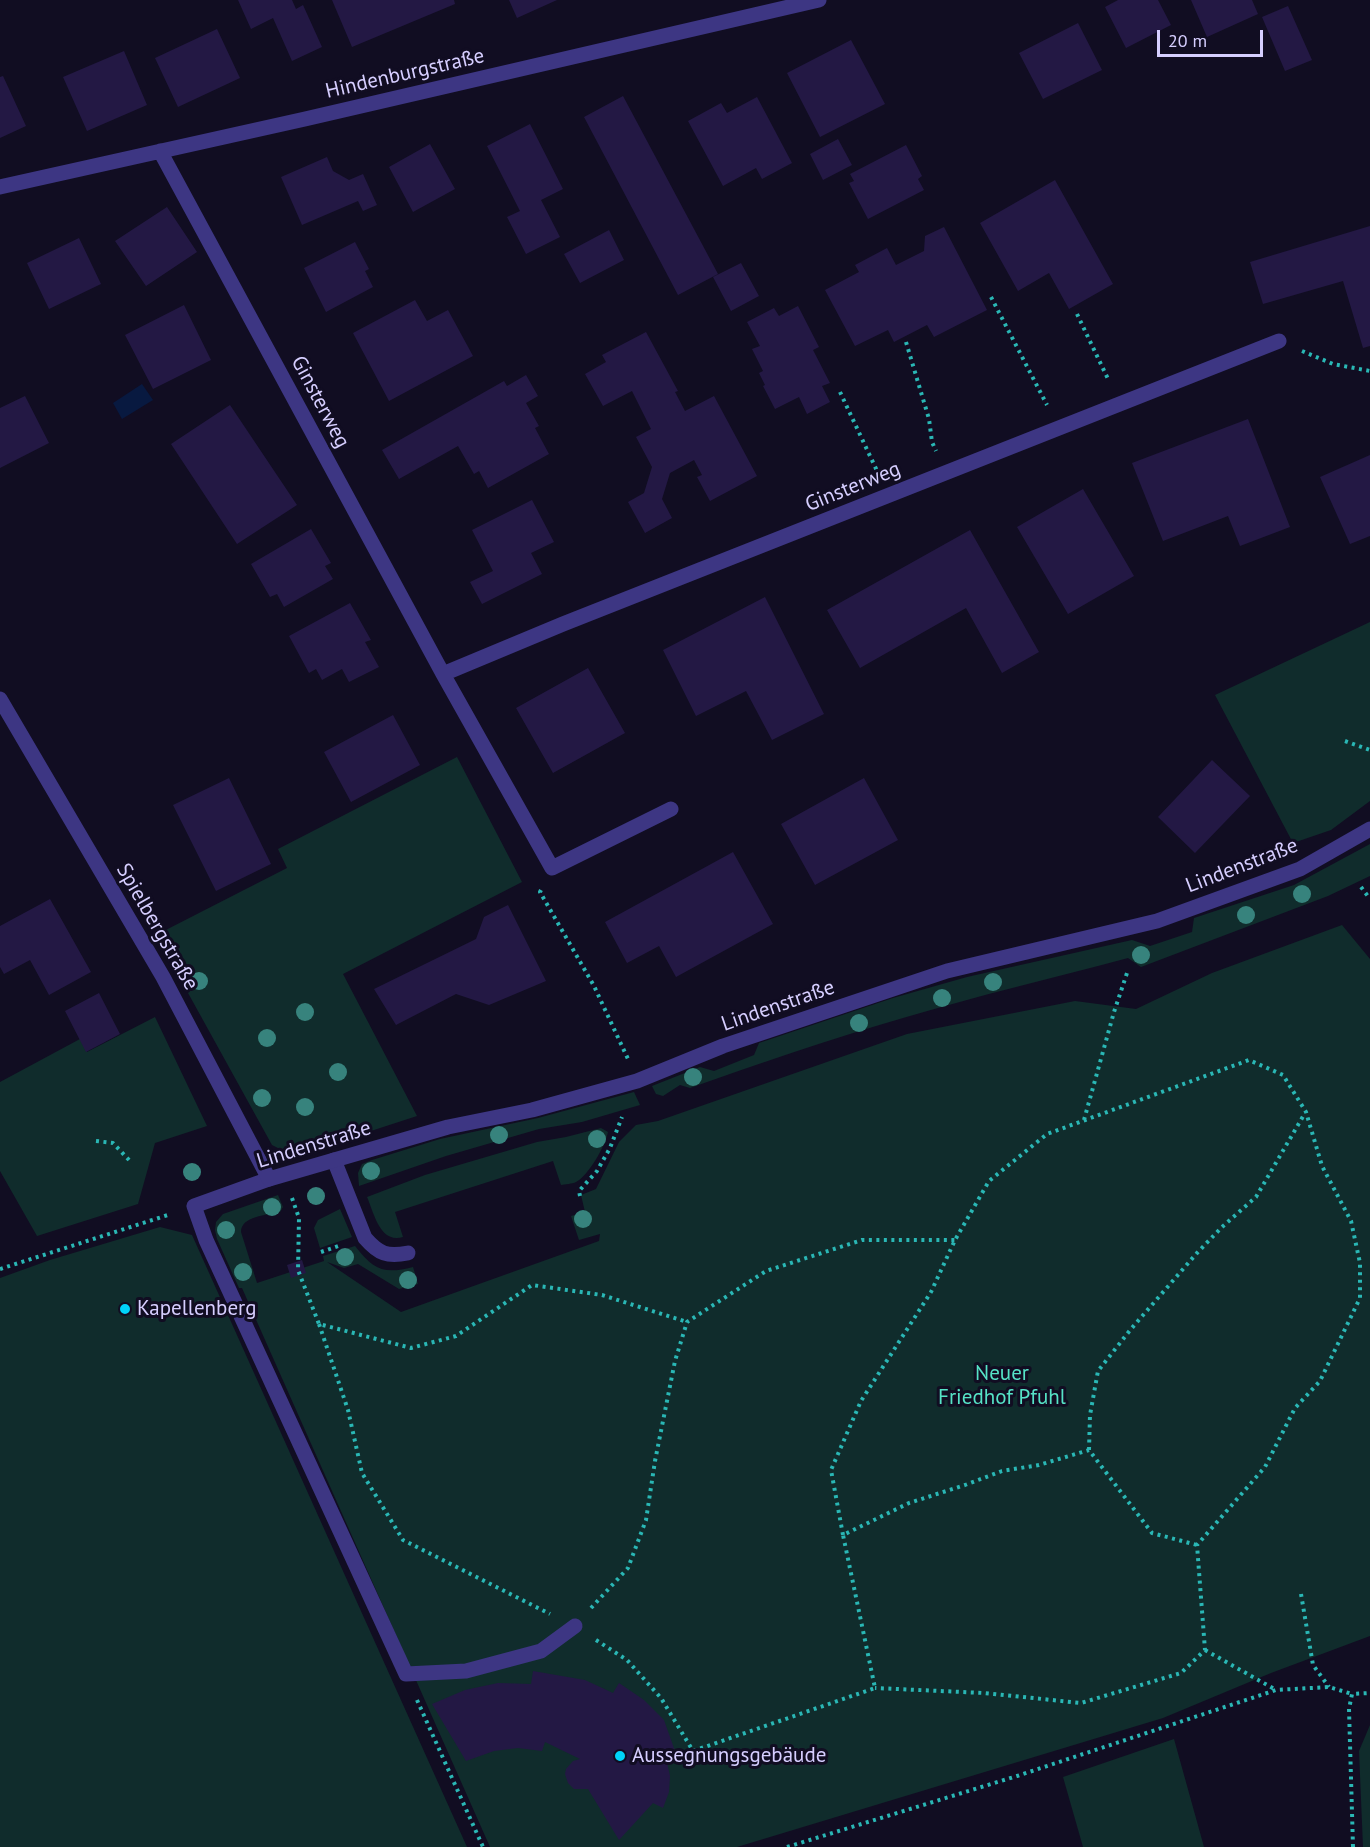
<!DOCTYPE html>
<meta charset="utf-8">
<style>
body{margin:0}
#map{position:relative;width:1370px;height:1847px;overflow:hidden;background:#110d22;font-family:"PT Sans",sans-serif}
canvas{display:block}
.scale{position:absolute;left:1157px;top:30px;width:106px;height:27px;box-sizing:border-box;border:3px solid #d6ceff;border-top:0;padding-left:8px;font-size:18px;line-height:21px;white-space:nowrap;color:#d6ceff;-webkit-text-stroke:4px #110d22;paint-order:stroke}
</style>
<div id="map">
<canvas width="1370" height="1847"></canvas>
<div class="scale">20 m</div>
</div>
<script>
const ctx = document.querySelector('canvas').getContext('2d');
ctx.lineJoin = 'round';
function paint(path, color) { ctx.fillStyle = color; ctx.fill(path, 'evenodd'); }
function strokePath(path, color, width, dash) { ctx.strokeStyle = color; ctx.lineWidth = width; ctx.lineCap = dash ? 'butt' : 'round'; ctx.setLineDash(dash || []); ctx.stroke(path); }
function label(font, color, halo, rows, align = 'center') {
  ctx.font = font + ' "PT Sans",sans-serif'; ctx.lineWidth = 6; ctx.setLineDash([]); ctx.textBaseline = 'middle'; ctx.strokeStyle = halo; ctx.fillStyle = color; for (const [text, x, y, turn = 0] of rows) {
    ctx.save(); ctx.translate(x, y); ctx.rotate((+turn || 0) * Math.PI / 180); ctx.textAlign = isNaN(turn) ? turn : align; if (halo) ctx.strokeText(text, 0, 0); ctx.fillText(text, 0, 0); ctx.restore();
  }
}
const green = new Path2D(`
 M1370,622V801L1331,830L1293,843L1215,695Z
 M457,757L522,882L343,974L417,1116L294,1156L272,1145L156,935L287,868L278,849Z
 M1370,844V876L1328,896L1141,967L1128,958C1053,978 977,996 903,1018C831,1039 760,1063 690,1088L680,1085L663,1096L656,1094L652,1086L700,1067L714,1071L754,1055L759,1043L893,998L967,977L1132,940L1150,946L1192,932L1194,918L1294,885Z
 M1342,925L1370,959V1636L1271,1673L1163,1718L737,1847H490L242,1288H239L217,1239L215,1230L216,1222L223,1214L278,1195L283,1207L280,1212C267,1215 241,1216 241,1232L257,1283L324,1261L323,1256L355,1246C373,1269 383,1275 413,1267L418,1284L399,1289L358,1264L344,1268L327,1262L401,1312L599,1241L600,1234L579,1240L571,1216L585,1212L581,1195L596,1189L619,1142L636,1125L658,1121L907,1034L1075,1001L1136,1009L1212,973Z
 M155,1017L207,1126L155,1143L138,1204L37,1236L0,1171V1082L80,1039L87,1052Z
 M634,1092L640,1105L582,1122L539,1129L446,1156L359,1186L358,1173L362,1164L372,1160L440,1139L538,1118Z
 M601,1128L608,1132C605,1146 589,1175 576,1182C572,1184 565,1184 561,1185L553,1161L395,1212L403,1237C380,1244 374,1213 367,1197L425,1175L537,1142L566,1137Z
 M340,1209L352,1237L320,1248L314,1228L318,1220Z
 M160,1227L192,1235L467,1847H0V1278L50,1260Z
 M1370,1725V1847H1363L1359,1751Z
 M1174,1739L1204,1847H1083L1063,1777Z`);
const water = new Path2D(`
 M142,384L153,400L122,419L113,403Z`);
const building = new Path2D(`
 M238,0H292L296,9L303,5L322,47L292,61L273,18L251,29Z
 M332,0H454L455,4L352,47Z
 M509,0H557L517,18Z
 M1118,0H1158L1171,25L1126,48L1105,7Z
 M1191,0H1252L1258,14L1207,37Z
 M1288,6L1312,60L1285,71L1262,17Z
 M1078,23L1102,70L1043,99L1019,53Z
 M217,29L240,78L178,107L155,58Z
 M851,40L885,104L820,137L787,73Z
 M124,51L147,105L87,131L63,77Z
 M3,76L26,126L0,138V77Z
 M623,96L718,274L678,295L584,117Z
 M757,97L792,163L762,179L756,168L723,186L688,121L721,103L727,113Z
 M530,124L563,189L541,200L560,237L526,254L507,217L520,211L487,146Z
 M838,139L852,165L823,180L810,154Z
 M430,144L455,189L413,212L389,167Z
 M906,145L922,176L918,179L924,190L868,219L849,183L854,181L850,174Z
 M327,157L333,171L349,180L363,174L377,205L363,211L358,201L302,225L281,177Z
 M1055,180L1113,284L1069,309L1049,273L1018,291L980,223Z
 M167,207L197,252L146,286L115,241Z
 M1370,226V346L1363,348L1343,281L1263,304L1250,262Z
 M944,227L987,310L934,337L927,325L894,342L888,330L855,346L825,290L859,272L855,265L887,248L896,265L924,251L925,236Z
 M609,230L624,260L580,283L564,254Z
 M79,238L101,284L49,309L27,263Z
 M355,242L369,269L365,271L373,287L326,312L304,268Z
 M741,263L759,296L731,311L713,277Z
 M415,300L427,321L448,310L473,356L389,401L353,333Z
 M184,305L211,360L153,389L125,335Z
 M798,306L819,347L813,350L830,383L822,386L830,402L807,414L799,397L775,409L763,386L765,385L759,373L763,371L752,349L760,346L747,322L774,308L779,316Z
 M646,332L678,391L675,392L685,411L714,396L757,476L710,501L697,477L702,475L694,460L670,473L662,499L672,518L645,533L628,502L644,493L652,467L636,437L651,429L632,391L603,406L585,374L606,362L602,355Z
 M526,375L538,396L526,403L539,426L535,428L549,454L488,488L479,471L474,474L458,446L399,479L382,450L504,381L507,386Z
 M25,396L49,443L0,468V408Z
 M230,405L297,505L237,544L171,444Z
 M1248,419L1290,527L1240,546L1228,516L1163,541L1132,463Z
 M1370,455V536L1350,544L1320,477Z
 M1083,489L1134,576L1068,614L1017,527Z
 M532,500L554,542L531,553L542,574L482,604L470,582L493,571L472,530Z
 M311,529L331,563L325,566L333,579L284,607L277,594L270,597L251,564Z
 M970,530L1039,652L1002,673L966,608L860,668L827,610Z
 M765,597L824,714L772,740L746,691L696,716L663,650Z
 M350,603L371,640L365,642L379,667L349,682L342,669L322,680L316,669L309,673L289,636Z
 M588,668L625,733L553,773L516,708Z
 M393,715L420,765L351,802L324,752Z
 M1212,760L1250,796L1195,853L1158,817Z
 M229,778L271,864L216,891L173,805Z
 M864,778L898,840L815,885L781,824Z
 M733,852L773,924L676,977L659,946L627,963L605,922Z
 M50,899L91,972L49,995L30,960L4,974L0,967V926Z
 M508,905L546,981L489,1005L456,994L396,1025L374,989L476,939L484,917Z
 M99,993L120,1034L86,1052L65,1011Z
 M302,1260L306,1273L291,1278L287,1265Z
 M533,1671L585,1680L613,1693L619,1683L644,1700L664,1720L675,1751L665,1753L670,1776L669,1792L663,1808L653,1803L619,1840L588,1789H574L568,1783L565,1774L566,1769L573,1761L580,1759L545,1742L542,1751L518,1748L494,1751L466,1761L432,1704L465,1690L498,1683L531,1684Z`);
const path = new Path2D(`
 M991,297L1047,405
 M1077,314L1109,381
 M906,342L929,419L932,442L936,451
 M1302,351L1333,364L1370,371
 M840,392L878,473
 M1345,741L1370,750
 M1361,887L1370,899
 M541,890L540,892L594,986L628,1059
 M1084,1120L1114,1012L1127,973
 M96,1141L113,1143L130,1161
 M580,1196L579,1191L597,1171L610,1148L622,1117
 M292,1198L299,1218L298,1270L319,1324L411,1348L456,1336L532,1285L602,1295L687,1322
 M321,1252L341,1245
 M0,1269L171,1214
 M319,1324L348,1410L362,1473L403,1540L550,1614
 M1089,1450L1090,1415L1098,1371L1131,1329L1197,1253L1222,1227L1256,1197L1305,1113
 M843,1535L831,1470L861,1401L931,1292L955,1240L989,1181L1047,1134L1249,1060L1283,1075L1306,1112L1322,1166L1351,1221L1360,1263V1298L1320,1381L1295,1408L1265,1467L1197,1545L1205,1650L1181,1673L1081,1703L984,1693L875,1688
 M1301,1594L1313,1665L1329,1687
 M591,1608L628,1568L646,1520L655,1461L675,1361L687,1322L766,1271L862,1240H955
 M596,1640L627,1660L661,1698L693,1751L875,1688L843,1535L909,1503L965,1485L1002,1471L1039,1465L1089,1450L1152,1533L1197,1545
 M1205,1650L1276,1690
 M417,1700L483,1847
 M787,1847L1017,1776L1276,1690L1329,1687L1352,1694
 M1353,1847L1349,1709L1352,1694L1370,1693`);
const service = new Path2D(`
 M334,1160L365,1238C379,1254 387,1257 408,1253
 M269,1179L194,1206L206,1240L406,1674L466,1671L541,1651L575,1626`);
const minor = new Path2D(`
 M160,151L443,674L552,868L671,809
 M0,187L305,119L819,0
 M443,674L563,624L1279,341
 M0,699L163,977L269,1179L448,1127L532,1110L637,1081L723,1046L947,971L1157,921L1300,869L1370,829`);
const trees = [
 [1302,894],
 [1246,915],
 [1141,955],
 [199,981],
 [993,982],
 [942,998],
 [305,1012],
 [859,1023],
 [267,1038],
 [338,1072],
 [693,1077],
 [262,1098],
 [305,1107],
 [499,1135],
 [597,1139],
 [371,1171],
 [192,1172],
 [316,1196],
 [272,1207],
 [583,1219],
 [226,1230],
 [345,1257],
 [243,1272],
 [408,1280]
];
const markers = [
 [125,1309,6,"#00d3f9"],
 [620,1756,6,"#00d3f9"]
];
const streetNames = [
 ["Hindenburgstraße",405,74,-13],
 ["Ginsterweg",320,402,62],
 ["Ginsterweg",853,487,-22],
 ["Lindenstraße",1242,866,-21],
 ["Spielbergstraße",157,927,60],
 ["Lindenstraße",778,1006,-19],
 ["Lindenstraße",314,1145,-17]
];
const poiNames = [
 ["Kapellenberg",137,1309],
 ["Aussegnungsgebäude",632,1756]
];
const parkNames = [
 ["Neuer",1002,1374],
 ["Friedhof Pfuhl",1002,1398]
];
paint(green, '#102c2c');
paint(water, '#081940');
paint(building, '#231844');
strokePath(path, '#2ab7b5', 4, [3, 4.5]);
strokePath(service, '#3d3683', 15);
strokePath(minor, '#3d3683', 15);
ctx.fillStyle = '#37837d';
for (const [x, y] of trees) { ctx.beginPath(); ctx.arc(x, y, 9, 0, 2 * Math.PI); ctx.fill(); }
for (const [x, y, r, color] of markers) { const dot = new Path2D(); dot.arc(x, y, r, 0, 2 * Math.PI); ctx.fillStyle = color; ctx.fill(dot); strokePath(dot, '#110d22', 2); }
label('21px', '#d6ceff', '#110d22', streetNames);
label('21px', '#d6ceff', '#110d22', poiNames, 'left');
label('21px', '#56e3c7', '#110d22', parkNames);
</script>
